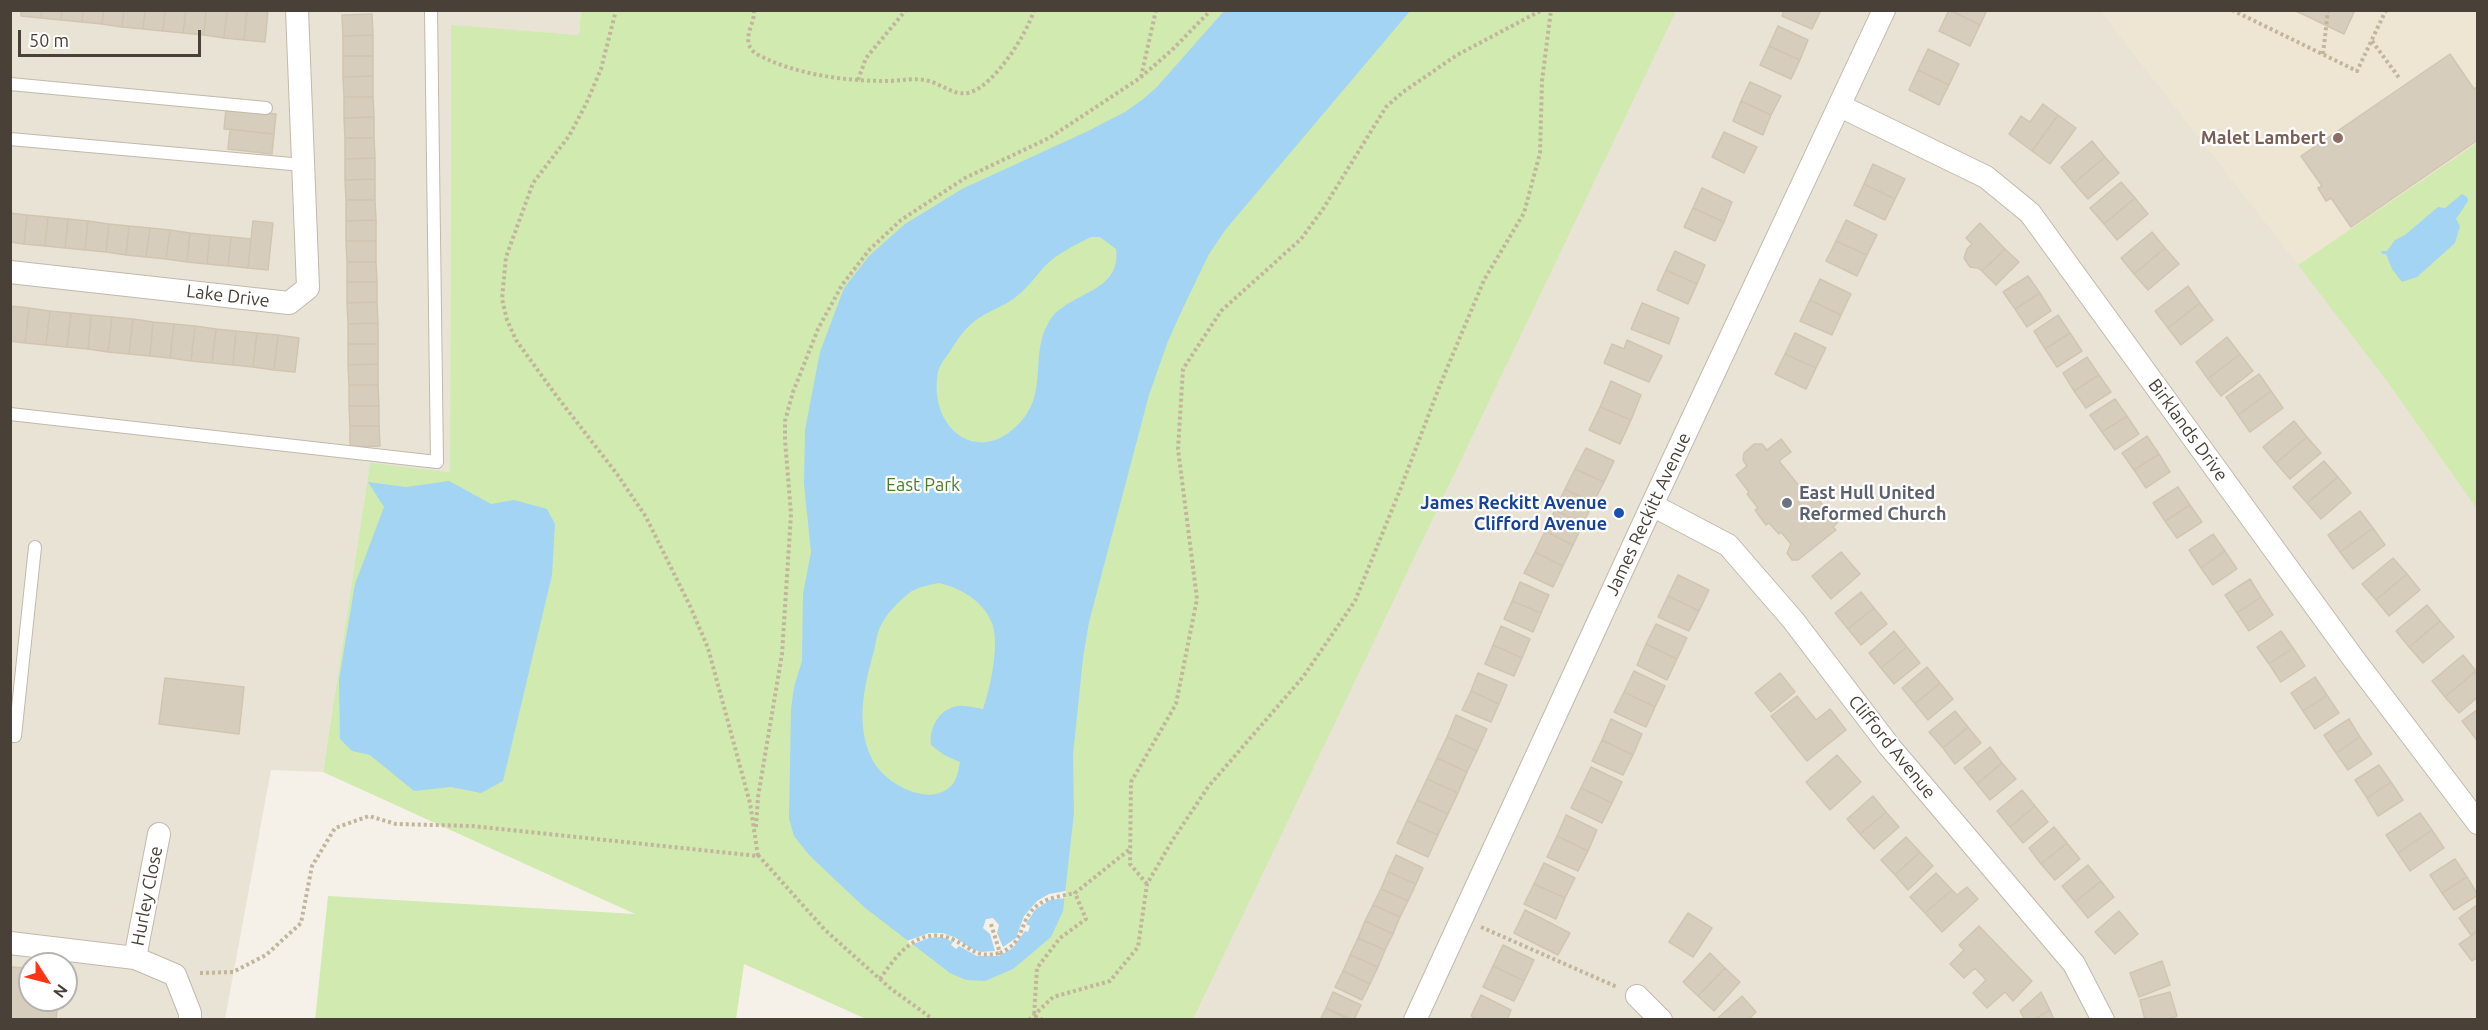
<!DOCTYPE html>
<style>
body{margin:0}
#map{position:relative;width:2488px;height:1030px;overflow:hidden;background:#f5f1e9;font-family:Ubuntu,sans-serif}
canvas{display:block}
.frame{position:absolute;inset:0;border:12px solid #494137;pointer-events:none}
.north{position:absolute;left:18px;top:952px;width:60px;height:60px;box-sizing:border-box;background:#fff;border:2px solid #b6b3af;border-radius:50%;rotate:126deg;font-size:16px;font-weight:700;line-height:24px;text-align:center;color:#494137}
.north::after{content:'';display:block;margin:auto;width:21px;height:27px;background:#ff3515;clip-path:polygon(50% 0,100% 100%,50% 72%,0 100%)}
.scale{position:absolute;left:18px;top:30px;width:183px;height:27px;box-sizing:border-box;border:3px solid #494137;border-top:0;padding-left:8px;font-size:18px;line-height:21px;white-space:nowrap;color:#494137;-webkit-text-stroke:4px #fff;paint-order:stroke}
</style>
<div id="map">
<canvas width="2488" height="1030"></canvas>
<div class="frame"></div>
<div class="north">N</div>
<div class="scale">50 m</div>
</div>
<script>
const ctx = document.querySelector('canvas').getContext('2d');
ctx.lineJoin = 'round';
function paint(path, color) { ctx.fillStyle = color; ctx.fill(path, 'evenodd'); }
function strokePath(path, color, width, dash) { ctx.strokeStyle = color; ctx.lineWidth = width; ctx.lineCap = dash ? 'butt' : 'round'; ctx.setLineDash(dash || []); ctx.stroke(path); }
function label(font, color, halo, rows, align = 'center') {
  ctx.font = font + ' Ubuntu,sans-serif'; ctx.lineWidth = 4.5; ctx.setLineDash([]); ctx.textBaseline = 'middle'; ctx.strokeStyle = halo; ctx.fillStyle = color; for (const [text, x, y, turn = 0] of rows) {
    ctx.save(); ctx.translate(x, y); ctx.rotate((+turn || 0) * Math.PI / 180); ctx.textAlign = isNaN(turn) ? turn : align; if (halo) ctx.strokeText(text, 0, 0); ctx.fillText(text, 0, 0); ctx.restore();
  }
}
const residential = new Path2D(`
 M10,11H581L579,35L451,26L450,472L370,464L323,772L271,770L225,1019H11ZM30,964H66V1000H30Z
 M1662,11H2477V1019L1191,1020Z`);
const education = new Path2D(`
 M2100,11H2477V509L2366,352Z`);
const green = new Path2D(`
 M581,10L1676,11L1193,1019H866L744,964L736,1019L315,1020L328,896L635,914L323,772L370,463L450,472L451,25L579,35Z
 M2477,143V509L2387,381L2298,265Z`);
const water = new Path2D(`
 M1224,11H1410L1226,229L1209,254L1183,308L1168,341L1149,395L1089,622L1083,658L1073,755L1074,813L1063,911L1051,937L1013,969L985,981L966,980L950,973L864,907L809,855L794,836L789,819L791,709L794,687L802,661L803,594L811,552L804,484L805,430L820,352L844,288L869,256L905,224L962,189L1088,131L1125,112L1142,100L1156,88ZM1091,237H1100L1116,249C1122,293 1070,291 1050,320C1029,353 1048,388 1023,419C982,470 927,430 938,372C939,366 945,358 949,353C958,338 967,325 982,316C994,309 1006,305 1017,296C1028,287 1036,276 1045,266C1058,253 1075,245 1091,237ZM939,583C960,588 982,600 991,621C1001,641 990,689 983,709C975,708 966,705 959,706C939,708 929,728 931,745L944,755L960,762C958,773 956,784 946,790C923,805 882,781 872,759C855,725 864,686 874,651C876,643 877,632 881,625C887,613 899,601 909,593C917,587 929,585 939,583Z
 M2462,194L2467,197L2468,201L2456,219L2460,226L2455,243L2417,277L2402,282L2392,269L2386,254H2382L2381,251H2387L2395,240L2405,235L2438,207L2445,208Z
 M449,481L491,504L514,500L547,509L555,524L552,575L503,781L481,793L451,787L414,791L370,755L352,751L340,739L339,680L355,584L384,507L368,482L406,487Z`);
const pier = new Path2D(`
 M1066,891V898L1050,900L1035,910L1026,924L1030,926L1028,932L1025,931L1013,948L999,956H977L959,946L956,949L951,945L953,942L942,937L929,938L911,945L907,941L929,933H943L956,938L972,949L981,952L995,951L990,934L983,928L986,919L993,918L999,925L997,933L1003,947L1016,938L1024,916L1037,901L1049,894Z`);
const building = new Path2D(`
 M21,10H42L41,18L21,16Z
 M42,10H62L61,20L41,18Z
 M62,10H83L82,22L61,20Z
 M83,10H104L102,24L82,22Z
 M104,10H124L122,27L102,24Z
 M124,10H145L143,29L122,27Z
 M145,10H165L163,31L143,29Z
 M165,10H186L183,33L163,31Z
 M186,10H206L204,35L183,33Z
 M206,10H227L224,38L204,35Z
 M227,10H247L244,40L224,38Z
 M247,10H268L265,42L244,40Z
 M1784,10H1821L1812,29L1782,16Z
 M1949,10L1980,25L1970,46L1939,31Z
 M1950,10H1987L1980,25Z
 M2294,10H2355L2344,34Z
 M372,14L373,35L343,36L342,15Z
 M1778,26L1808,40L1800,60L1769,46Z
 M373,35V56H343V36Z
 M1769,46L1800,60L1791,79L1760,65Z
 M1928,49L1959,64L1949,85L1918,70Z
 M2450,54L2474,89L2478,86V140L2351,227L2331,198L2326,201L2318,188L2322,186L2301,156Z
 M343,56H373V76L343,77Z
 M1918,70L1949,85L1939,105L1909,90Z
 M373,76V97H344L343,77Z
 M1750,82L1781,96L1771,115L1741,101Z
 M344,97H373L374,117L344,118Z
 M1741,101L1771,115L1763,135L1733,121Z
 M2043,104L2058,115L2032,151L2009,134L2021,116L2030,122Z
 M226,108L276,114L274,134L224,129Z
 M2058,115L2076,128L2050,164L2032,151Z
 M374,117V138H345L344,118Z
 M230,129L274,134L272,154L228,149Z
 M1724,132L1757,147L1744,173L1712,157Z
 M345,138H374L375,158L345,159Z
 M2092,141L2105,157L2074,183L2061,167Z
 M2105,157L2119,173L2088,199L2074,183Z
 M375,158V179L345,180V159Z
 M1873,164L1905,179L1895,199L1864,184Z
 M375,179V200H346L345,180Z
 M2121,182L2135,198L2104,224L2090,208Z
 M1864,184L1895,199L1885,220L1854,205Z
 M1702,188L1732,202L1724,222L1693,208Z
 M2135,198L2148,214L2117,240L2104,224Z
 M346,200H375L376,220L346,221Z
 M1693,208L1724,222L1715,241L1684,227Z
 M10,213L27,215L24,244L10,242Z
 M27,215L48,217L45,246L24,244Z
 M48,217L68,219L65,248L45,246Z
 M68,219L88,221L85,250L65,248Z
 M376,220V241H346V221Z
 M1846,220L1877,235L1867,255L1836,241Z
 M88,221L109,224L106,252L85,250Z
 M253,221L273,223L268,270L248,268Z
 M1980,223L2005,249L1982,271L1978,268L1970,267L1964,258L1967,249L1972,244L1966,238Z
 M109,224L129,226L126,255L106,252Z
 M129,226L150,228L146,257L126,255Z
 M150,228L170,230L166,259L146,257Z
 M170,230L190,233L187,262L166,259Z
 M2152,232L2165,248L2134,274L2121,258Z
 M190,233L210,235L207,264L187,262Z
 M210,235L231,237L228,266L207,264Z
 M231,237L251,239L248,268L228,266Z
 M346,241H376V262H347Z
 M1836,241L1867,255L1857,276L1826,261Z
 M2165,248L2179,264L2148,290L2134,274Z
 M2005,249L2019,262L1996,285L1982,271Z
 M1675,251L1705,265L1697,284L1666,270Z
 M347,262H376L377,282H347Z
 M1666,270L1697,284L1688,304L1657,290Z
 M2028,276L2040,293L2015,309L2003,292Z
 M1820,279L1851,294L1841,315L1810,300Z
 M347,282H377V302L347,303Z
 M2188,286L2200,303L2168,328L2155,311Z
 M2040,293L2051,311L2027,327L2015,309Z
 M1810,300L1841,315L1832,335L1800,321Z
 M377,302L378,323L348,324L347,303Z
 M1642,303L1679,318L1669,344L1631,329Z
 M2200,303L2213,320L2181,345L2168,328Z
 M10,306L29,308L25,343L10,341Z
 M29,308L50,311L46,345L25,343Z
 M50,311L71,313L67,347L46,345Z
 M71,313L91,315L88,349L67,347Z
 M91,315L112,317L108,352L88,349Z
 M2058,315L2070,333L2045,349L2034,331Z
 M112,317L133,319L129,354L108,352Z
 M133,319L153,322L150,356L129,354Z
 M153,322L174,324L170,358L150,356Z
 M378,323V344H348V324Z
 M174,324L195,326L191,361L170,358Z
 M195,326L216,329L212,363L191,361Z
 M216,329L236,331L233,365L212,363Z
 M236,331L257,333L253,367L233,365Z
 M257,333L278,335L274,370L253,367Z
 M1795,333L1826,348L1816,368L1785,354Z
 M2070,333L2082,351L2057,367L2045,349Z
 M278,335L299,338L295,372L274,370Z
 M2227,337L2240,354L2208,379L2196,362Z
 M1627,340L1662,356L1649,382L1604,363L1612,344L1624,349Z
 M348,344H378V364L348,365Z
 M1785,354L1816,368L1806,389L1775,374Z
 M2240,354L2253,371L2221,396L2208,379Z
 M2087,357L2099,375L2074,391L2063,373Z
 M378,364V385H349L348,365Z
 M2259,374L2271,391L2238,415L2226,397Z
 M2099,375L2111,392L2086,408L2074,391Z
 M1611,381L1641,395L1631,420L1600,407Z
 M349,385H378L379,406H349Z
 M2271,391L2283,408L2250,432L2238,415Z
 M2115,399L2127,416L2102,432L2090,415Z
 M349,406H379V426H350Z
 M1600,407L1631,420L1620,444L1589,430Z
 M2127,416L2139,434L2115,450L2102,432Z
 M2294,421L2307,437L2276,463L2263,447Z
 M350,426H379L380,446L350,447Z
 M2147,436L2159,454L2134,470L2122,453Z
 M2307,437L2321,453L2290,479L2276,463Z
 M1781,439L1791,452L1779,461L1808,497L1813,493L1837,523L1833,527L1836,530L1798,560H1792L1787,553L1791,544L1781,532L1779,534L1769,523L1766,525L1755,510L1758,508L1747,494L1749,492L1736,475L1747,466L1743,460L1744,453L1754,444H1762L1767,450Z
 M1586,448L1614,461L1604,482L1575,469Z
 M2159,454L2170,472L2146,488L2134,470Z
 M2324,461L2338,477L2307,503L2293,487Z
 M1575,469L1604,482L1593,503L1565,489Z
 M2338,477L2351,493L2321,519L2307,503Z
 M2178,487L2190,505L2165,521L2153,503Z
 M1565,489L1593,503L1583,524L1555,510Z
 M2190,505L2202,522L2177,538L2165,521Z
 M1555,510L1583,524L1573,545L1545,531Z
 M2360,511L2373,528L2340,552L2328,535Z
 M2373,528L2385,545L2353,569L2340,552Z
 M1545,531L1573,545L1563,566L1535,552Z
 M2213,534L2225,551L2201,568L2189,550Z
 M2225,551L2237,569L2213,585L2201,568Z
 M1535,552L1563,566L1553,587L1524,573Z
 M1841,552L1860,574L1831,599L1812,576Z
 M2393,558L2407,574L2376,600L2362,584Z
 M2407,574L2420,590L2389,616L2376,600Z
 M1678,575L1709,590L1699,611L1668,596Z
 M2250,579L2261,597L2237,613L2225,595Z
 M1520,582L1549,595L1541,613L1512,601Z
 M1861,592L1874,608L1848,629L1835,613Z
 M1668,596L1699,611L1689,631L1658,617Z
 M2261,597L2273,615L2249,631L2237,613Z
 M1512,601L1541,613L1533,632L1504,619Z
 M2427,605L2440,621L2409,647L2396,631Z
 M1874,608L1887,624L1861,645L1848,629Z
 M2440,621L2454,637L2423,663L2409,647Z
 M1656,624L1687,638L1677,659L1646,644Z
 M1501,626L1530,639L1522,658L1493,645Z
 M1894,631L1907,647L1881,668L1869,653Z
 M2281,631L2293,648L2269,664L2257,647Z
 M1646,644L1677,659L1667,680L1637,665Z
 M1493,645L1522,658L1514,676L1485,664Z
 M1907,647L1920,663L1894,684L1881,668Z
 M2293,648L2305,666L2281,682L2269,664Z
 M2463,655L2476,671L2445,697L2432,681Z
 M1927,667L1940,683L1915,704L1902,688Z
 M1634,671L1665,686L1655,707L1624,692Z
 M2476,671L2478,697L2459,713L2445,697Z
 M1478,673L1507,685L1499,704L1471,691Z
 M1780,673L1795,692L1771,712L1755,693Z
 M2315,677L2327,695L2303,711L2291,693Z
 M165,678L244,687L239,734L159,724Z
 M1940,683L1953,699L1928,720L1915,704Z
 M1471,691L1499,704L1491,722L1462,710Z
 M1624,692L1655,707L1646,727L1614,712Z
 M2327,695L2339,713L2315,729L2303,711Z
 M1797,696L1816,720L1830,709L1846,730L1807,761L1771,716Z
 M2478,709V737L2476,739L2462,721Z
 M1955,711L1968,727L1943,748L1929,732Z
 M1456,715L1487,729L1477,751L1447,737Z
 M1611,719L1642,734L1633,755L1602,740Z
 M2349,719L2360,737L2336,753L2324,735Z
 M1968,727L1981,743L1955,764L1943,748Z
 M1447,737L1477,751L1467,772L1437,758Z
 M2360,737L2372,754L2348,770L2336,753Z
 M1602,740L1633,755L1623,775L1592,761Z
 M1990,747L2002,763L1977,784L1964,768Z
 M1837,755L1861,782L1830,810L1806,782Z
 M1437,758L1467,772L1458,793L1427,779Z
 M2002,763L2016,779L1990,800L1977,784Z
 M2379,765L2391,782L2367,798L2355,780Z
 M1591,767L1622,782L1612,803L1581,788Z
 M1427,779L1458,793L1448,814L1417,800Z
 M2391,782L2403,800L2378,816L2367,798Z
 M1581,788L1612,803L1602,823L1571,808Z
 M2022,790L2035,806L2010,827L1997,811Z
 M1873,796L1886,812L1860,834L1847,819Z
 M1417,800L1448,814L1438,835L1407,821Z
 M2035,806L2048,822L2023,843L2010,827Z
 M1886,812L1899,827L1874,849L1860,834Z
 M2420,813L2432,830L2398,853L2386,835Z
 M1566,815L1597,830L1588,851L1557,836Z
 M1407,821L1438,835L1428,857L1397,843Z
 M2054,827L2067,843L2041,864L2029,848Z
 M2432,830L2444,848L2410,871L2398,853Z
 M1557,836L1588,851L1578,871L1547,857Z
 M1906,837L1920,852L1895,875L1881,860Z
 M2067,843L2080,859L2055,880L2041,864Z
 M1920,852L1933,866L1908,890L1895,875Z
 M1396,855L1423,868L1416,884L1388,872Z
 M2455,859L2467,877L2442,893L2430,875Z
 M1544,863L1575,878L1565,898L1534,884Z
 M2088,865L2101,881L2075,902L2062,886Z
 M1388,872L1416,884L1408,901L1381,889Z
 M1936,873L1952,890L1925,913L1910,897Z
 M2467,877L2478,895L2454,910L2442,893Z
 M2101,881L2114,897L2088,918L2075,902Z
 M1534,884L1565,898L1556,919L1524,904Z
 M1967,887L1978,899L1942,932L1925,913L1952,890L1957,895Z
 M1381,889L1408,901L1400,917L1373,905Z
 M2478,904V931L2471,935L2459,918Z
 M1373,905L1400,917L1393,934L1365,921Z
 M1525,910L1570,933L1558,955L1514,933Z
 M2119,911L2138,934L2115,954L2095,932Z
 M1688,913L1712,928L1693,957L1669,942Z
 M1365,921L1393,934L1385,950L1358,938Z
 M1979,926L2032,981L2013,1001L2005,992L1987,1008L1973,993L1986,980L1975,968L1964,978L1950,964L1964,950L1959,945Z
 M2478,931V957L2472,961L2459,944Z
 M1358,938L1385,950L1378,967L1350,955Z
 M1503,945L1534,960L1524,981L1493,966Z
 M1710,953L1725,968L1698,996L1683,982Z
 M1350,955L1378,967L1370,984L1343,971Z
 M2162,961L2170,985L2139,997L2130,973Z
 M1493,966L1524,981L1514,1001L1483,987Z
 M10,967L30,968V1000H58L56,1020H10Z
 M1725,968L1740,982L1714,1011L1698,996Z
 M1343,971L1370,984L1362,1000L1335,987Z
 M1333,992L1361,1005L1354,1020L1326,1008Z
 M2041,992L2050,1010L2033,1020H2025L2020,1011Z
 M2170,992L2177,1016L2166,1020H2145L2140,1000Z
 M1481,995L1511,1010L1507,1020H1478L1471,1016Z
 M1742,996L1756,1012L1748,1020H1720L1718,1018Z
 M1326,1008L1349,1020H1320Z
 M2050,1010L2054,1020H2033Z`);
const path = new Path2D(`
 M754,10C755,24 742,37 752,50C756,55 765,58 771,61C807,76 849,81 887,81C900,81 912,78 924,80C940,82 955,98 971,92C995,84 1027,34 1034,10
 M2232,10L2357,71L2386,10
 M2372,41L2400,79
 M2323,54L2328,10
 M1141,77L1156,10
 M858,80L866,58L906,10
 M756,827L758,797L782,654L791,514L785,440V421L793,392L818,329L842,285L870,249L901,220L965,178L1049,138L1140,78L1172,50L1211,10
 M758,855L824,929L890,988L934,1020
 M1147,884L1130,864L1131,782L1176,704L1197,599L1178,449L1183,369L1221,311L1301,239L1323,209L1386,107L1403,92L1457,55L1542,10
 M991,924L1000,953C1027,942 1018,919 1038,905C1048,897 1063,896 1075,893
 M1481,927L1617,987
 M200,973L233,972L266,955L301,923L312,866L335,828L369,816L396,824L472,826L758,856L750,803L708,648L690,606L646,517L617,474L555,394L516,340L507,320L502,299L506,257L533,183L569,136L586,104L601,69L616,10
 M880,979C897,954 920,924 954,940C975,950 975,958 1000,953
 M1029,1020L1053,997L1110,981L1138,947L1147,884L1172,841L1208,787L1303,677L1355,601L1400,490L1440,385L1484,280L1524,213L1540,153L1542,81L1551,10
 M1043,1020L1034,1016L1037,968L1060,938L1086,919L1075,893L1130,849`);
const service = new Path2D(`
 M10,84L266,108
 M10,139L303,165
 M10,414L437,462L431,10
 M10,736H15L35,547`);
const minor = new Path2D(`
 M1840,106L1986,177L2030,213L2353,658L2478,823
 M10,272L289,303L308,288L297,10
 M1652,505L1728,545L1793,620L1889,746L2074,964L2103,1020
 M10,943L135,958L175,975L190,1013V1020
 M135,958L159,834
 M1637,996L1661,1020
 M1415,1020L1652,505L1884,10`);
const markers = [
 [2338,138,6,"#8d6e63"],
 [1787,503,6,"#6b7280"],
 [1619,513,6,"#1a4fb4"]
];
const educationNames = [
 ["Malet Lambert",2326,138]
];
const streetNames = [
 ["Lake Drive",228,296,7],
 ["Birklands Drive",2188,430,54],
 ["James Reckitt Avenue",1648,514,-65],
 ["Clifford Avenue",1892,747,51],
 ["Hurley Close",147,896,-79]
];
const parkNames = [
 ["East Park",923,485]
];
const worshipNames = [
 ["East Hull United",1799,493],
 ["Reformed Church",1799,514]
];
const transitNames = [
 ["James Reckitt Avenue",1607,503],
 ["Clifford Avenue",1607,524]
];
paint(residential, '#e9e3d6');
paint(education, '#eee6d2');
paint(green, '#d1eab0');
paint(water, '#a3d4f3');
paint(pier, '#f5f1e9');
paint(building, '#d7cdbd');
strokePath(building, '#d2c5b0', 1.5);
strokePath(service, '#c1b9ab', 14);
strokePath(minor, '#c1b9ab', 24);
strokePath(path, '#c3b59b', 4, [3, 3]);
strokePath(service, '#fff', 12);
strokePath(minor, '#fff', 22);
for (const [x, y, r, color] of markers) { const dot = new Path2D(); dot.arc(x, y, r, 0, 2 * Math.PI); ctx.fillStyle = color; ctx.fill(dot); strokePath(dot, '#fff', 2); }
label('bold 18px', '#785e54', '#fff', educationNames, 'right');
label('18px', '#494137', '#fff', streetNames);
label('18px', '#497e27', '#fff', parkNames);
label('bold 18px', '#5b616d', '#fff', worshipNames, 'left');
label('bold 18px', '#164399', '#fff', transitNames, 'right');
</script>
